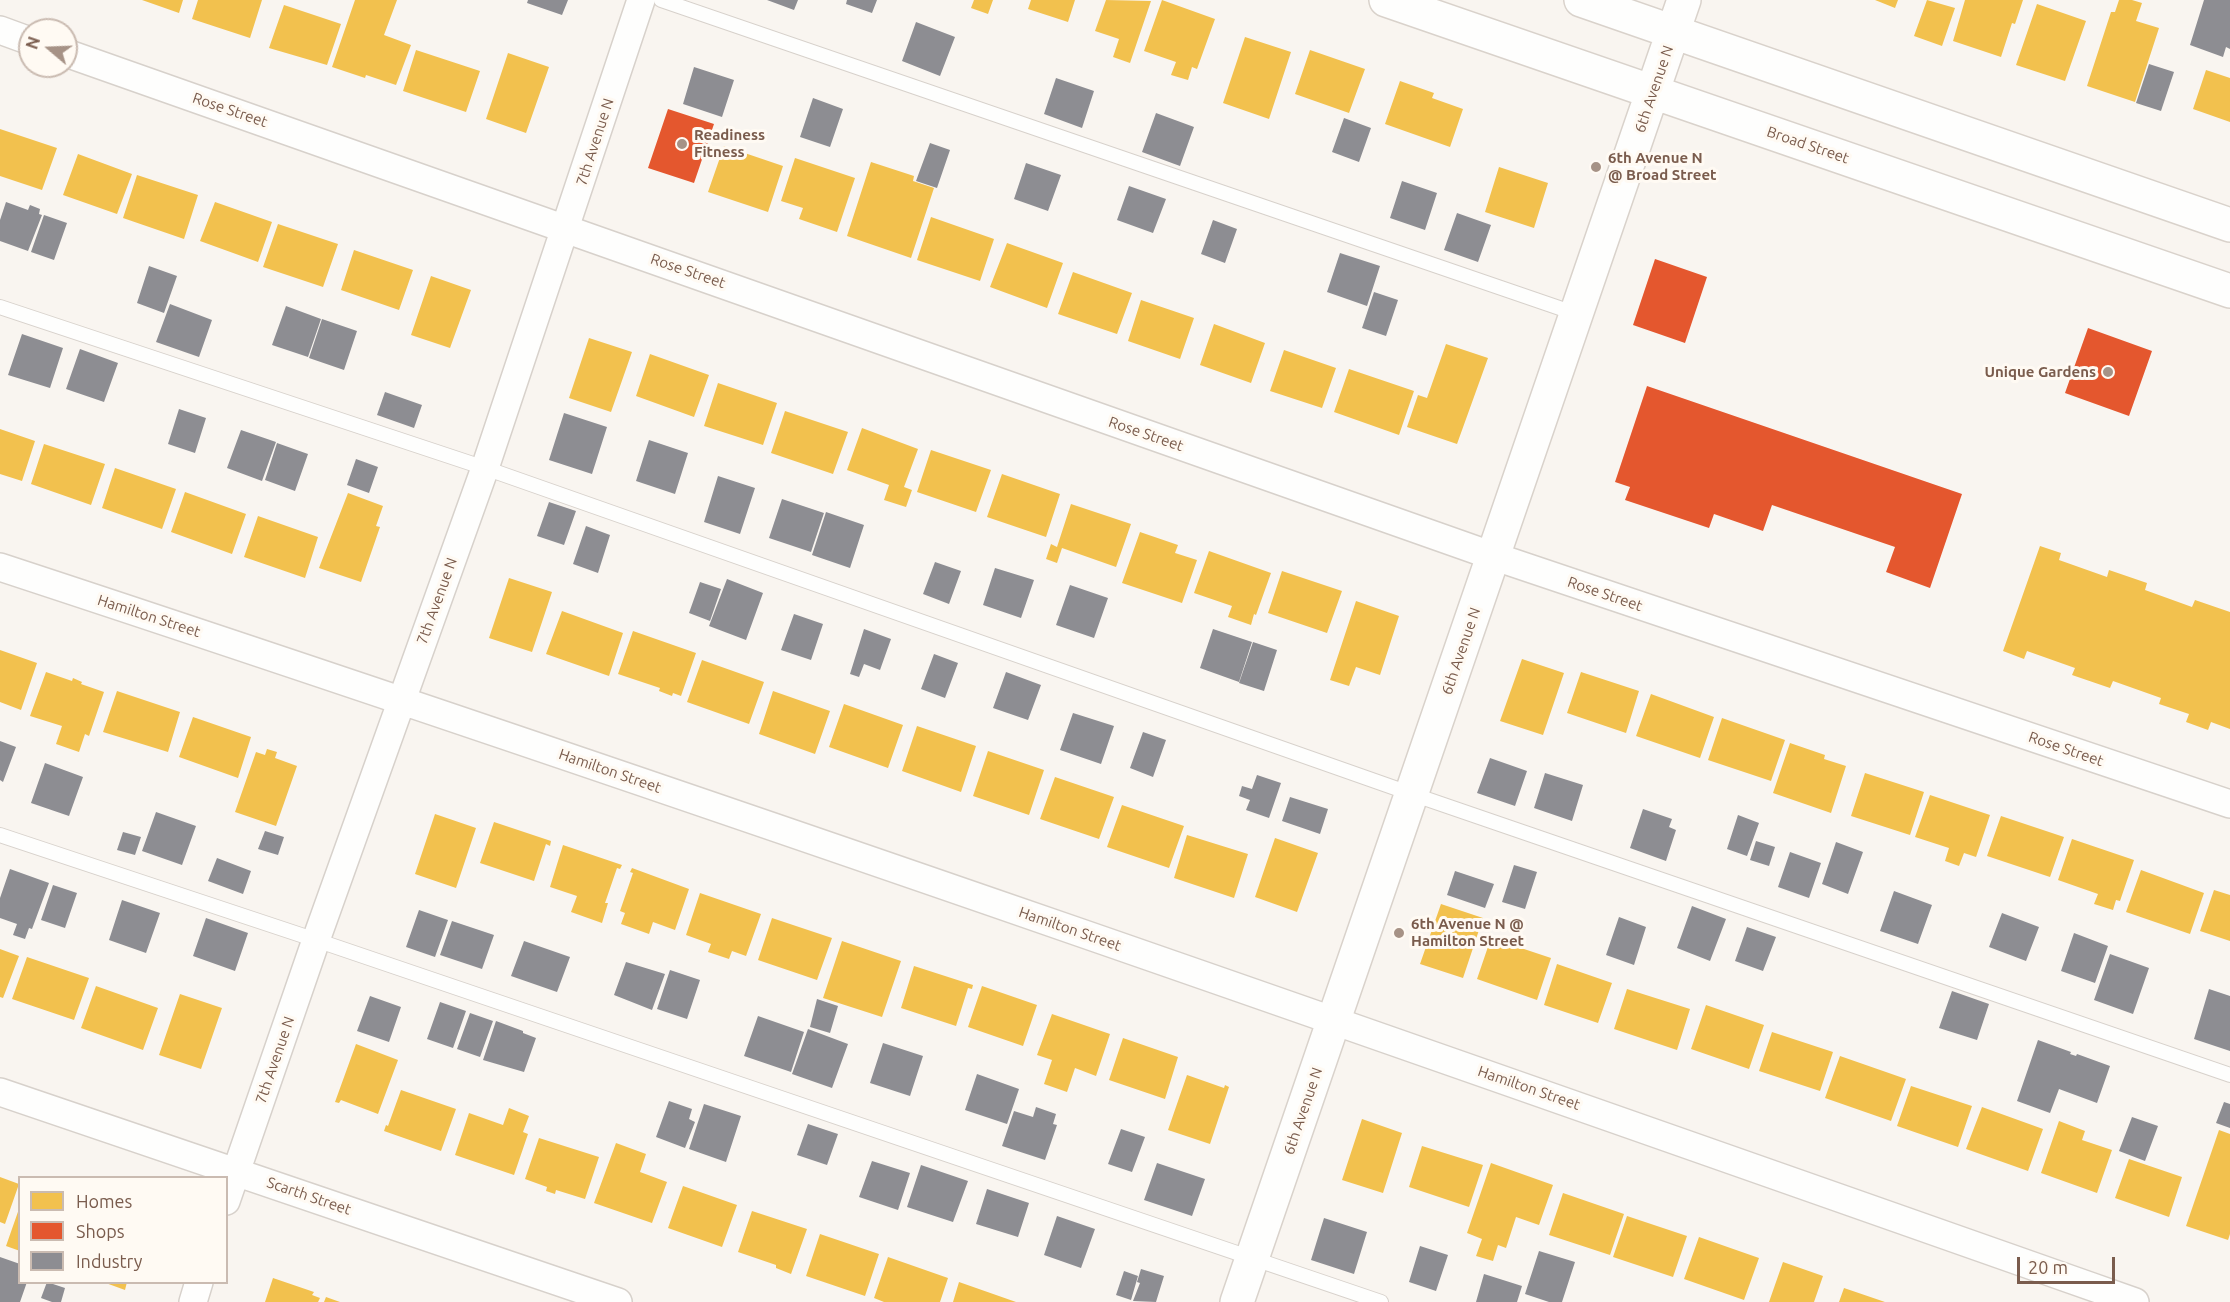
<!DOCTYPE html>
<style>
body{margin:0}
#map{position:relative;width:2230px;height:1302px;overflow:hidden;background:#f9f5f0;font-family:Ubuntu,sans-serif}
canvas{display:block}
.legend{position:absolute;left:18px;top:1176px;width:210px;height:108px;box-sizing:border-box;background:#fffaf3;border:2px solid #cabbb1;margin:0;padding:8px 10px;list-style:none;font-size:18px;color:#7a5c4d}
.legend li{display:flex;align-items:center;gap:12px;height:30px}
.legend b{width:30px;border:2px solid #cabbb1}
.north{position:absolute;left:18px;top:18px;width:60px;height:60px;box-sizing:border-box;background:#fffaf3;border:2px solid #cabbb1;border-radius:50%;rotate:289deg;font-size:16px;font-weight:700;line-height:24px;text-align:center;color:#7a5c4d}
.north::after{content:'';display:block;margin:auto;width:21px;height:27px;background:#a69286;clip-path:polygon(50% 0,100% 100%,50% 72%,0 100%)}
.scale{position:absolute;left:2017px;top:1257px;width:98px;height:27px;box-sizing:border-box;border:3px solid #7a5c4d;border-top:0;padding-left:8px;font-size:18px;line-height:21px;white-space:nowrap;color:#7a5c4d;-webkit-text-stroke:4px #fffaf3;paint-order:stroke}
</style>
<div id="map">
<canvas width="2230" height="1302"></canvas>
<ul class="legend">
<li><b style="height:16px;background:#f2c14e"></b>Homes</li>
<li><b style="height:16px;background:#e4572e"></b>Shops</li>
<li><b style="height:16px;background:#8d8d92"></b>Industry</li>
</ul>
<div class="north">N</div>
<div class="scale">20 m</div>
</div>
<script>
const ctx = document.querySelector('canvas').getContext('2d');
ctx.lineJoin = 'round';
function paint(path, color) { ctx.fillStyle = color; ctx.fill(path, 'evenodd'); }
function strokePath(path, color, width, dash) { ctx.strokeStyle = color; ctx.lineWidth = width; ctx.lineCap = dash ? 'butt' : 'round'; ctx.setLineDash(dash || []); ctx.stroke(path); }
function label(font, color, halo, rows, align = 'center') {
  ctx.font = font + ' Ubuntu,sans-serif'; ctx.lineWidth = 6; ctx.setLineDash([]); ctx.textBaseline = 'middle'; ctx.strokeStyle = halo; ctx.fillStyle = color; for (const [text, x, y, turn = 0] of rows) {
    ctx.save(); ctx.translate(x, y); ctx.rotate((+turn || 0) * Math.PI / 180); ctx.textAlign = isNaN(turn) ? turn : align; if (halo) ctx.strokeText(text, 0, 0); ctx.fillText(text, 0, 0); ctx.restore();
  }
}
const homes = new Path2D(`
 M142,0H183L179,13Z
 M198,0H262L250,38L192,19Z
 M355,0H397L384,35L411,45L396,85L366,75L365,78L332,67Z
 M974,0H993L988,14L971,8Z
 M1031,0H1075L1068,22L1028,9Z
 M1106,0L1151,1L1130,63L1113,57L1119,39L1095,31Z
 M1162,0L1215,19L1197,69L1192,67L1188,80L1171,75L1176,62L1144,51Z
 M1875,0H1898L1895,8Z
 M1927,0L1955,8L1942,46L1914,36Z
 M1965,0H2023L2015,24L2012,23L2001,57L1953,41Z
 M2119,0H2132L2142,3L2136,21L2159,28L2135,102L2087,86L2111,12H2115Z
 M2037,4L2086,21L2065,81L2016,65Z
 M284,5L341,24L327,65L269,48Z
 M1245,37L1291,52L1269,119L1223,103Z
 M416,50L480,71L466,112L403,91Z
 M1310,50L1365,69L1349,113L1295,94Z
 M508,53L549,67L526,133L486,119Z
 M2206,70L2230,78V122L2193,109Z
 M1400,81L1434,93L1432,98L1463,109L1450,147L1385,124Z
 M0,129L57,148L42,190L0,176Z
 M724,146L783,166L768,212L708,192Z
 M78,154L132,174L117,214L63,195Z
 M795,158L855,178L837,232L799,219L803,208L781,201Z
 M871,162L914,176L913,181L934,188L911,258L847,236Z
 M1499,167L1548,183L1534,228L1485,212Z
 M137,175L198,195L184,239L123,218Z
 M215,202L272,222L258,262L200,241Z
 M931,217L994,239L980,281L917,260Z
 M278,224L338,244L323,287L263,267Z
 M1007,243L1063,263L1047,308L990,287Z
 M354,250L413,270L399,310L341,290Z
 M1073,272L1132,293L1117,334L1058,314Z
 M431,276L471,290L450,348L411,335Z
 M1141,300L1194,318L1180,359L1128,341Z
 M1214,324L1265,343L1251,383L1200,365Z
 M589,338L632,352L611,412L569,398Z
 M1446,344L1488,358L1457,444L1407,427L1418,395L1427,398Z
 M1284,350L1336,368L1322,408L1270,391Z
 M650,354L709,375L694,417L636,396Z
 M1349,369L1414,391L1399,435L1334,412Z
 M718,383L777,403L763,445L704,426Z
 M785,411L848,432L833,474L771,453Z
 M862,428L918,449L904,487L912,490L906,507L884,500L889,485L847,470Z
 M0,429L35,441L22,481L0,474Z
 M44,444L105,464L91,505L31,484Z
 M931,450L991,470L976,512L917,492Z
 M115,468L176,489L162,529L102,508Z
 M1002,474L1060,494L1046,537L987,517Z
 M185,492L246,514L232,554L171,532Z
 M348,493L383,506L376,526L380,527L361,582L319,568Z
 M1071,504L1131,524L1116,567L1062,548L1057,563L1046,559L1051,544L1057,547Z
 M258,516L318,537L305,578L244,557Z
 M1140,532L1178,545L1175,553L1197,560L1182,603L1122,583Z
 M2040,546L2061,553L2059,560L2107,577L2109,570L2147,583L2145,590L2192,607L2195,600L2230,612V729L2211,722L2208,730L2186,722L2189,714L2159,704L2161,698L2113,681L2110,688L2072,675L2075,668L2027,651L2024,659L2003,651Z
 M1209,551L1271,573L1256,615L1254,614L1251,625L1228,617L1232,606L1194,593Z
 M1282,571L1342,591L1327,633L1268,613Z
 M509,578L552,592L532,652L489,638Z
 M1356,601L1399,616L1380,675L1356,667L1349,686L1330,680Z
 M562,611L623,633L609,676L546,654Z
 M633,631L696,653L681,696L673,693L672,696L659,691L660,688L618,674Z
 M0,650L37,663L21,710L0,702Z
 M1522,659L1564,673L1543,735L1500,721Z
 M702,660L764,682L749,724L687,702Z
 M46,672L72,681L73,678L82,682L81,684L104,692L89,736L85,734L79,752L56,744L62,726L30,716Z
 M1581,672L1639,691L1626,733L1567,713Z
 M117,691L180,712L168,752L103,732Z
 M773,691L830,711L815,754L759,734Z
 M1651,694L1714,717L1700,758L1636,736Z
 M844,704L903,725L888,768L829,747Z
 M193,717L251,737L238,778L179,757Z
 M1722,718L1785,740L1771,781L1708,760Z
 M917,726L976,746L961,792L902,771Z
 M1790,743L1825,755L1824,759L1846,766L1831,813L1773,793Z
 M267,749L277,752L275,758L297,766L276,826L235,812L256,752L265,755Z
 M988,751L1044,770L1029,815L973,796Z
 M1865,773L1924,792L1910,835L1851,816Z
 M1055,777L1114,797L1099,839L1040,819Z
 M1930,795L1990,815L1976,857L1964,853L1959,866L1945,861L1949,848L1915,837Z
 M1122,805L1184,826L1169,868L1107,847Z
 M435,814L476,828L456,888L415,874Z
 M2001,816L2064,837L2050,877L1987,856Z
 M494,822L551,841L550,846L546,844L534,881L480,863Z
 M1187,835L1248,854L1234,898L1174,878Z
 M1275,838L1318,853L1297,912L1255,897Z
 M2072,839L2134,860L2120,901L2116,900L2113,910L2094,904L2098,894L2058,880Z
 M563,845L622,865L620,869L617,868L605,903H608L602,923L571,912L577,896L550,887Z
 M632,868L689,889L675,930L653,922L649,934L621,924L625,913L620,911L633,873L630,872Z
 M2141,870L2204,893L2190,934L2126,912Z
 M2214,890L2230,895V941L2200,931Z
 M700,893L761,914L746,956L732,951L729,959L708,952L711,944L686,935Z
 M1441,904L1483,918L1463,978L1420,964Z
 M772,918L832,938L817,980L758,960Z
 M1491,938L1551,958L1537,1000L1477,979Z
 M842,941L901,961L882,1017L823,998Z
 M0,949L19,956L3,998L0,997Z
 M27,957L89,978L74,1020L12,999Z
 M1557,964L1612,983L1598,1023L1544,1005Z
 M914,966L973,985L972,989L968,988L956,1026L901,1008Z
 M96,986L158,1008L143,1050L81,1028Z
 M982,986L1037,1005L1023,1046L968,1027Z
 M1627,989L1690,1009L1677,1050L1614,1029Z
 M180,994L222,1008L201,1069L159,1055Z
 M1706,1005L1764,1025L1749,1069L1691,1049Z
 M1052,1014L1110,1034L1096,1076L1075,1068L1067,1092L1044,1084L1052,1060L1037,1055Z
 M1772,1032L1833,1052L1820,1091L1759,1071Z
 M1123,1038L1178,1057L1165,1099L1109,1080Z
 M356,1044L398,1060L378,1114L341,1100L339,1103L335,1102Z
 M1840,1056L1906,1079L1891,1121L1825,1098Z
 M1187,1075L1224,1088L1225,1085L1229,1087L1210,1144L1168,1130Z
 M1911,1086L1972,1106L1958,1147L1897,1126Z
 M401,1090L456,1109L441,1151L384,1131L386,1125L388,1126Z
 M1982,1107L2043,1129L2028,1171L1966,1149Z
 M509,1108L529,1116L523,1132L528,1134L514,1175L455,1155L469,1113L503,1125Z
 M1362,1119L1402,1133L1383,1193L1342,1180Z
 M2059,1121L2085,1131L2082,1140L2112,1150L2097,1193L2041,1173Z
 M2219,1130L2230,1134V1234L2228,1240L2186,1226Z
 M539,1138L599,1157L585,1199L556,1190L555,1194L546,1191L547,1187L525,1179Z
 M616,1143L646,1154L640,1172L667,1182L652,1223L594,1203Z
 M1422,1146L1483,1165L1469,1207L1409,1187Z
 M2129,1159L2182,1177L2169,1217L2115,1198Z
 M1491,1163L1553,1185L1539,1225L1516,1217L1506,1248L1498,1245L1493,1261L1476,1256L1482,1239L1467,1233Z
 M0,1177L19,1184L5,1224L0,1222Z
 M683,1186L737,1205L722,1247L668,1228Z
 M1563,1193L1624,1214L1610,1255L1549,1235Z
 M20,1206V1251L6,1246Z
 M752,1211L807,1229L791,1274L776,1268V1265L738,1252Z
 M1627,1216L1687,1236L1673,1277L1613,1257Z
 M820,1234L879,1254L865,1296L806,1276Z
 M1699,1237L1759,1258L1744,1300L1684,1279Z
 M888,1257L948,1278L940,1302H884L874,1298Z
 M1783,1262L1823,1276L1814,1302H1769Z
 M273,1278L314,1292L312,1295L320,1298L318,1302H265Z
 M103,1282H127L125,1290Z
 M959,1282L1016,1302H953Z
 M1844,1288L1885,1302H1839Z
 M326,1297L340,1302H324Z`);
const shops = new Path2D(`
 M668,109L714,124L694,183L648,168Z
 M1655,259L1707,277L1685,343L1633,325Z
 M2088,328L2152,351L2129,416L2065,393Z
 M1647,386L1962,494L1930,588L1886,572L1895,547L1772,505L1763,531L1714,514L1709,528L1625,500L1630,487L1615,482Z`);
const industry = new Path2D(`
 M528,0H568L562,15L527,3Z
 M767,0H798L794,10Z
 M847,0H877L872,13L846,4Z
 M2204,0H2230V49L2226,47L2223,57L2190,45Z
 M916,22L955,37L940,76L902,61Z
 M2149,64L2174,72L2161,111L2136,103Z
 M694,67L734,80L722,117L683,104Z
 M1056,78L1094,91L1082,128L1044,114Z
 M813,98L843,109L830,147L800,137Z
 M1156,113L1194,127L1180,166L1142,152Z
 M1344,118L1371,128L1359,162L1332,152Z
 M930,143L950,150L937,188L916,181Z
 M1026,163L1061,175L1048,211L1014,199Z
 M1402,181L1437,193L1425,230L1390,218Z
 M1129,186L1166,199L1153,233L1117,220Z
 M6,202L28,210L30,205L40,209L39,214L42,215L28,251L0,241V220Z
 M1457,213L1491,225L1478,262L1444,250Z
 M44,215L67,223L54,260L31,252Z
 M1213,220L1237,229L1225,263L1201,254Z
 M1340,253L1380,266L1367,306L1327,292Z
 M149,266L177,276L164,313L137,303Z
 M1374,292L1398,300L1386,336L1362,328Z
 M170,304L212,320L199,357L156,342Z
 M286,306L321,319L308,357L272,345Z
 M322,319L357,331L344,370L309,358Z
 M22,334L63,348L50,388L8,375Z
 M80,349L118,363L104,402L66,389Z
 M385,392L422,405L414,428L377,415Z
 M179,409L206,418L195,453L168,444Z
 M564,413L607,427L592,474L549,460Z
 M241,430L276,442L262,481L227,468Z
 M649,440L688,453L675,494L636,481Z
 M277,443L308,454L295,491L265,480Z
 M356,459L378,467L369,493L347,485Z
 M718,476L755,488L740,534L704,522Z
 M782,499L824,513L811,552L769,538Z
 M549,502L576,511L564,545L537,536Z
 M826,512L864,525L850,568L812,555Z
 M586,526L610,535L598,573L573,564Z
 M935,562L961,571L949,604L923,594Z
 M995,568L1034,580L1021,618L983,605Z
 M727,579L763,593L746,640L709,626Z
 M700,582L721,589L710,621L689,613Z
 M1070,585L1108,598L1094,638L1056,625Z
 M794,614L823,624L811,660L781,650Z
 M864,629L891,639L880,670L864,664L859,677L850,674Z
 M1213,629L1252,642L1239,682L1200,668Z
 M1253,642L1277,650L1264,691L1239,683Z
 M934,654L958,663L945,698L921,689Z
 M1006,672L1041,685L1028,720L993,708Z
 M1073,713L1114,726L1101,764L1060,750Z
 M1143,732L1166,740L1153,777L1130,768Z
 M0,741L16,747L3,782L0,780Z
 M1490,758L1527,771L1515,806L1477,793Z
 M45,763L83,777L69,816L31,803Z
 M1545,773L1583,785L1572,821L1534,808Z
 M1257,775L1281,783L1269,818L1246,810L1250,800L1239,796L1242,786L1252,789Z
 M1290,797L1328,809L1320,834L1282,821Z
 M1643,809L1672,819L1669,827L1676,830L1666,861L1630,848Z
 M156,812L196,826L182,865L142,851Z
 M1738,815L1759,823L1747,856L1727,849Z
 M265,831L284,837L278,855L258,849Z
 M123,832L141,837L135,855L117,850Z
 M1756,841L1775,847L1769,866L1750,860Z
 M1836,842L1863,852L1848,894L1822,884Z
 M1790,852L1821,863L1809,898L1778,887Z
 M217,858L251,871L243,894L208,881Z
 M1514,865L1537,872L1525,909L1502,902Z
 M10,869L49,883L32,929L29,928L25,939L13,935L17,924L0,918V898Z
 M1455,871L1494,884L1485,908L1447,895Z
 M53,885L77,893L65,928L41,920Z
 M1894,891L1932,905L1918,944L1880,931Z
 M122,900L160,913L146,953L109,940Z
 M1692,906L1726,919L1710,961L1677,948Z
 M419,910L448,920L435,957L406,947Z
 M2002,913L2039,927L2026,961L1989,947Z
 M1619,917L1646,927L1634,965L1606,955Z
 M206,918L248,933L235,971L193,956Z
 M452,921L494,935L482,969L440,955Z
 M1747,927L1776,937L1763,971L1735,961Z
 M2074,933L2108,946L2095,983L2061,971Z
 M524,941L570,957L557,992L511,976Z
 M2110,954L2149,968L2133,1014L2094,1000Z
 M626,962L665,974L652,1010L614,995Z
 M670,970L700,980L687,1019L657,1009Z
 M2209,989L2230,996V1051L2194,1039Z
 M1952,991L1989,1004L1977,1040L1939,1028Z
 M370,996L401,1007L389,1042L357,1031Z
 M817,999L838,1006L830,1033L810,1027Z
 M440,1002L466,1011L453,1048L427,1039Z
 M470,1013L493,1021L480,1057L457,1049Z
 M758,1016L804,1032L791,1072L744,1056Z
 M496,1021L523,1031V1033L536,1038L524,1072L483,1060Z
 M808,1029L848,1044L832,1088L792,1074Z
 M2038,1040L2071,1052L2070,1054L2076,1056L2077,1054L2110,1066L2097,1103L2059,1089L2050,1113L2017,1101Z
 M883,1043L923,1056L910,1096L870,1083Z
 M977,1074L1019,1089L1007,1124L965,1110Z
 M669,1101L692,1109L689,1119L695,1122L685,1148L656,1137Z
 M2224,1102L2230,1104V1128L2216,1123Z
 M704,1104L741,1116L726,1162L689,1149Z
 M1036,1107L1056,1114L1053,1124L1057,1125L1045,1160L1002,1146L1014,1111L1033,1117Z
 M2132,1117L2158,1126L2145,1161L2119,1151Z
 M808,1124L838,1134L827,1165L797,1155Z
 M1121,1129L1145,1137L1132,1172L1108,1164Z
 M872,1161L910,1173L898,1210L859,1197Z
 M1157,1163L1205,1179L1192,1216L1144,1200Z
 M921,1165L968,1181L953,1222L907,1207Z
 M987,1189L1029,1203L1018,1237L976,1224Z
 M1057,1216L1095,1229L1081,1268L1044,1255Z
 M1324,1218L1367,1232L1354,1274L1311,1260Z
 M1420,1246L1448,1255L1436,1291L1409,1282Z
 M1539,1251L1575,1262L1562,1302H1549L1525,1294Z
 M0,1257L20,1264V1282H27L20,1302H0Z
 M1141,1269L1164,1276L1156,1302L1133,1301L1140,1283L1137,1282Z
 M1124,1271L1138,1276L1131,1300L1116,1295Z
 M1484,1274L1522,1286L1517,1302H1476Z
 M47,1282L65,1288L61,1302H52L41,1298Z`);
const lane = new Path2D(`
 M661,0L1577,314
 M0,307L485,468L1412,794L2230,1075
 M0,835L316,940L1381,1302`);
const street = new Path2D(`
 M0,30L30,41
 M66,53L1493,556L2230,804
 M0,567C715,802 1425,1052 2135,1302
 M0,1092L618,1302
 M226,1201L316,940L485,468L641,0
 M193,1302L199,1282`);
const secondary = new Path2D(`
 M1386,0L2230,291
 M1581,0L2230,225
 M1237,1302L1684,0`);
const markers = [
 [682,144,6,"#a69286"],
 [1596,167,6,"#a69286"],
 [2108,372,6,"#a69286"],
 [1399,933,6,"#a69286"]
];
const streetNames = [
 ["6th Avenue N",1654,89,-71],
 ["Rose Street",230,110,19],
 ["7th Avenue N",595,142,-72],
 ["Broad Street",1808,145,19],
 ["Rose Street",688,271,19],
 ["Rose Street",1146,434,19],
 ["Rose Street",1605,594,19],
 ["7th Avenue N",437,601,-70],
 ["Hamilton Street",149,616,18],
 ["6th Avenue N",1461,651,-71],
 ["Rose Street",2066,749,19],
 ["Hamilton Street",610,771,19],
 ["Hamilton Street",1070,929,19],
 ["7th Avenue N",275,1060,-71],
 ["Hamilton Street",1529,1088,19],
 ["6th Avenue N",1303,1111,-71],
 ["Scarth Street",309,1196,19]
];
const poiNames = [
 ["Readiness",694,135],
 ["Fitness",694,152],
 ["6th Avenue N",1608,158],
 ["@ Broad Street",1608,175],
 ["Unique Gardens",2096,372,"right"],
 ["6th Avenue N @",1411,924],
 ["Hamilton Street",1411,941]
];
paint(homes, '#f2c14e');
paint(shops, '#e4572e');
paint(industry, '#8d8d92');
strokePath(lane, '#d7d1cb', 16);
strokePath(street, '#d7d1cb', 30);
strokePath(secondary, '#d9d2cb', 36);
strokePath(lane, '#fefefd', 14);
strokePath(street, '#fefefd', 27);
strokePath(secondary, '#fefefd', 33);
for (const [x, y, r, color] of markers) { const dot = new Path2D(); dot.arc(x, y, r, 0, 2 * Math.PI); ctx.fillStyle = color; ctx.fill(dot); strokePath(dot, '#fffaf3', 2); }
label('15px', '#7a5c4d', '#fffaf3', streetNames);
label('bold 15px', '#7a5c4d', '#fffaf3', poiNames, 'left');
</script>
